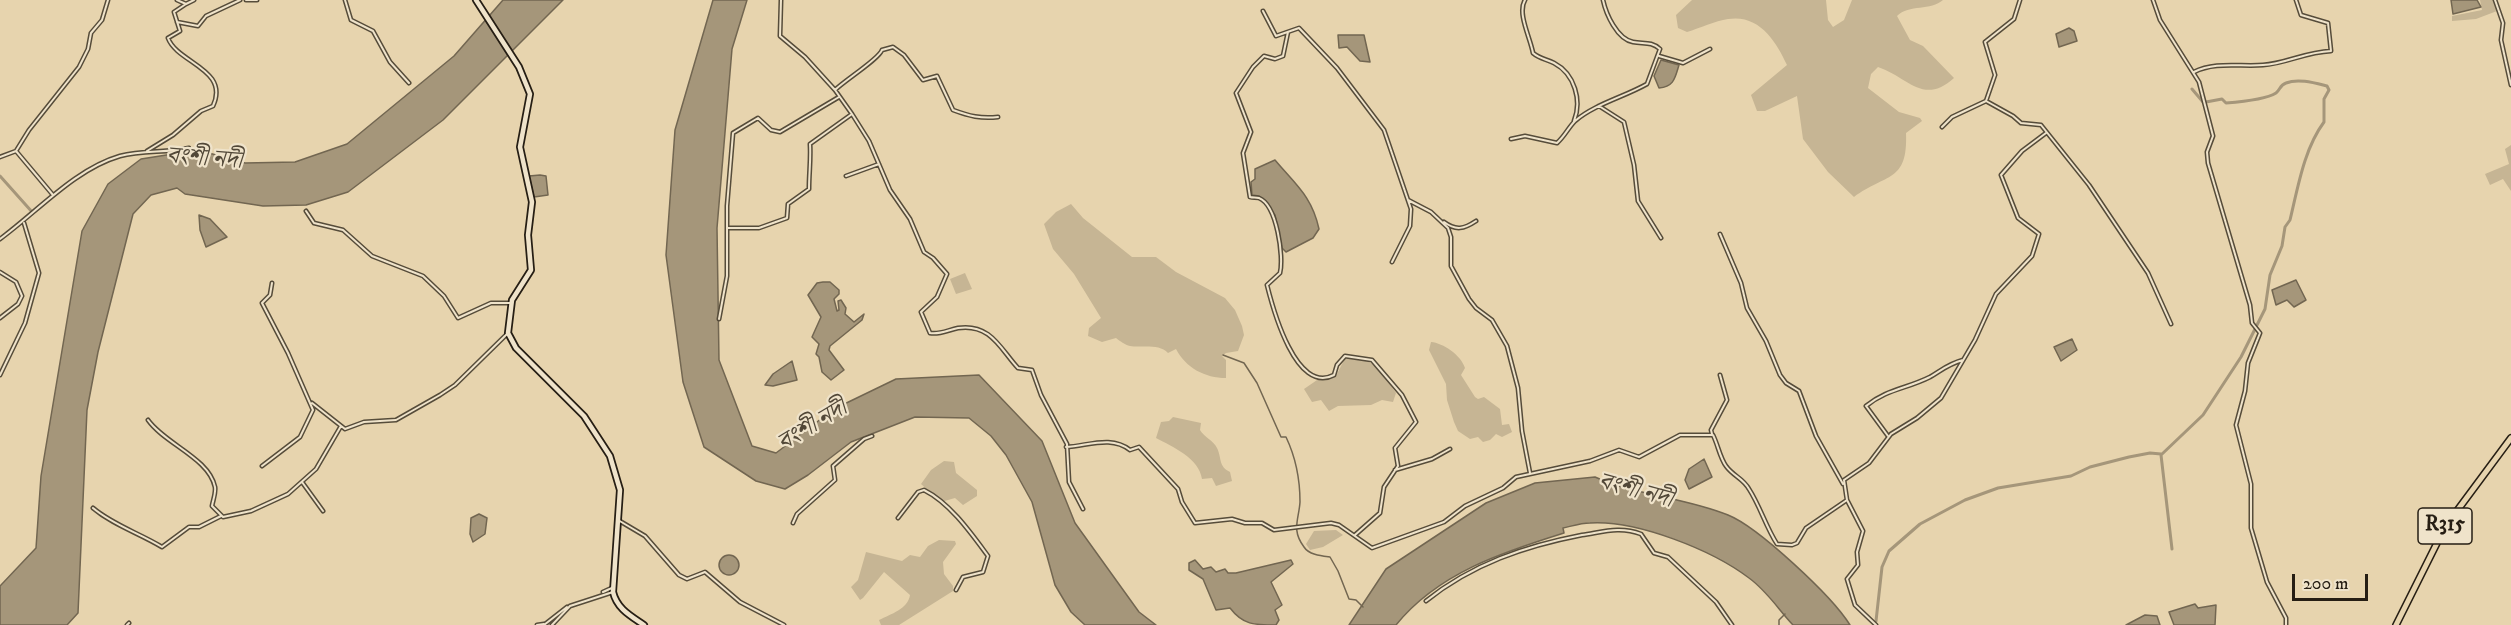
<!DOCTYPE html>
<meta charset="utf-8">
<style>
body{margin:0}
#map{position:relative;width:2511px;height:625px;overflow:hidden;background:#e7d4ae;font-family:"IM FELL DW Pica",serif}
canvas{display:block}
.scale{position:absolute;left:2292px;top:574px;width:76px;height:27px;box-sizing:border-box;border:3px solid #261e14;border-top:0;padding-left:8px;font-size:18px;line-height:21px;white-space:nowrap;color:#261e14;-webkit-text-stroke:4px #efe3ca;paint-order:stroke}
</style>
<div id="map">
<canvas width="2511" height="625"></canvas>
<div class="scale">200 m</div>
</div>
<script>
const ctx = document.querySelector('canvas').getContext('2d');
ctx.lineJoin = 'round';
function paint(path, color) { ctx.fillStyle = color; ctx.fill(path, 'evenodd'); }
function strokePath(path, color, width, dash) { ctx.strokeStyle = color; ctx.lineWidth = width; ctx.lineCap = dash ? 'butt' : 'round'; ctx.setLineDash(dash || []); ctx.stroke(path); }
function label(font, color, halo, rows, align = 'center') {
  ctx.font = font + ' "IM FELL DW Pica","Noto Serif Bengali",serif'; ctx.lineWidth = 4.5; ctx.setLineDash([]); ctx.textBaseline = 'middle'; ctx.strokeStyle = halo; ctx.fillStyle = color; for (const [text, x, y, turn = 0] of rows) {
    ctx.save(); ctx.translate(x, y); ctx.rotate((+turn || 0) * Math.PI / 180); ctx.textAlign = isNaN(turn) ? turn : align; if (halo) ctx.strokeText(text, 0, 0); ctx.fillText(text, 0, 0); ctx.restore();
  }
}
const green = new Path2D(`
 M1692,0H1826L1828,20L1833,27L1844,20L1852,0H1943C1931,11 1909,4 1897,16L1910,40L1923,46L1954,78C1923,106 1908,77 1878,67L1871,74L1868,88L1899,112L1920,118L1922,121L1906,133C1908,183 1886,173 1854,197L1828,172L1803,139L1797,96L1765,111H1757L1751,95L1787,65C1776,41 1759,14 1728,19C1715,21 1700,28 1687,32L1678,28L1676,15Z
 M2480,0H2494L2497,11L2476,19L2452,21V16L2482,10Z
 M2511,145V191L2503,179L2490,185L2485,174L2509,164L2505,149Z
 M1071,204L1083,218L1132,257H1156L1176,272L1225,298L1235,310L1242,326L1244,335L1238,351L1226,353L1222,356L1226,360V378C1205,378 1186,368 1176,349L1168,353C1159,343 1141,348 1130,346C1125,345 1120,341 1116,338L1102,342L1088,336L1089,328L1101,318L1074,274L1053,249L1044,224L1056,212Z
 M965,273L972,289L956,294L950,279Z
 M1431,342C1443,343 1461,355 1465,368L1461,375L1475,397L1478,399L1484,397L1500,409L1502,425L1509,424L1512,432L1502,437L1496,434L1490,440L1483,442L1478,437L1470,439L1458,431L1454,422L1447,400L1446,384L1429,350Z
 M1345,358C1375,357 1381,371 1396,393L1393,402L1382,400L1371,405L1338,406L1329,411L1321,400L1312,402L1304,389L1320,378L1327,380L1336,376Z
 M1173,417L1201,423L1200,430C1204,437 1214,441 1217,448C1222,458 1218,466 1230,472L1232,481L1216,486L1212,478L1202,479C1199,458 1173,447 1156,438L1161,422L1169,421Z
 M944,461L954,462L956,473L977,490V496L963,505L955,498L941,502L921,484L931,470Z
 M1336,530L1343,535L1323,547L1310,550L1306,544L1314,531Z
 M939,540L955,541L956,544L943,562L944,574L953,586V591L899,625H881L879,620C891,614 908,609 910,595L884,572L863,598L860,600L851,587L858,580L866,552L902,561L910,555L920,557L928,546Z`);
const water = new Path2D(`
 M503,0H563L443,120L348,192L306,205L263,206L185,194L177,188L151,195L133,214L98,352L87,410L78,613L67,625H0V586L36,548L41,476L82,231L108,184L141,159L198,150L245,163L295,162L347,144L454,56Z
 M713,0H747L732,49L717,228L719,360L752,446L776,453L834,409L896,379L979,375L1042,441L1075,523L1139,612L1156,625H1085L1071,612L1055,585L1032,502L1006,455L991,436L969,418L915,417L851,442L808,475L785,489L756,481L704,447L683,382L666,255L675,130Z
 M2451,0H2477L2481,7L2453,14Z
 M2069,28L2074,31L2077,41L2059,47L2056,34Z
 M1338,35H1364L1370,62L1360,61L1347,47L1339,48Z
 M1661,60L1679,65C1675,78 1674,87 1659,88L1654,76Z
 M1275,160C1295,184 1312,196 1319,229L1313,238L1286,252L1282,248L1275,215L1259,196L1252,195L1251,182L1255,179V169Z
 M540,175L546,176L548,195L534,197L529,176Z
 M199,215L210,219L227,237L206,247L200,230Z
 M2296,280L2306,300L2294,307L2287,300L2276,305L2272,290Z
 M823,282H830L839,290V294L834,299L837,311L839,310L838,301L841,300L846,308L845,314L854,322L864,314L862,320L830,346L829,350L844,370L831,380L822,372L819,357L816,354L819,344L812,337L821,317L808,295L817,283Z
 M2072,339L2077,350L2061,361L2054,347Z
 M792,361L797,380L773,386L765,385L773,374Z
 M1704,459L1712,477L1689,489L1685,480L1689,469Z
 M1595,477C1637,496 1684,497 1728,515C1758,527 1832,596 1850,625H1793C1778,609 1767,591 1749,578C1712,550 1637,520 1590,523C1581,523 1572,526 1563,528L1564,533C1503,552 1438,573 1396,625H1349L1386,569L1486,503L1535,483Z
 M479,514L487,518L485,534L473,542L470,534L471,518Z
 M719 565a10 10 0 1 1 20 0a10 10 0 1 1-20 0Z
 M1195,560L1203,569L1211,567L1216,572L1225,569L1228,573H1236L1291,560L1293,564L1271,582L1282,605L1275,610L1279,620L1276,625C1254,625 1243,625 1230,608L1216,610L1203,579L1189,570V563Z
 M2195,604L2198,608L2216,605L2215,625H2174L2169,612Z
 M2145,615L2157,616L2160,625H2126Z`);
const stream = new Path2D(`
 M1223,355L1244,363L1257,383L1281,437H1286C1296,458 1300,478 1300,502C1299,519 1291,530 1304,547C1309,555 1322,556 1330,557L1338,571L1349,599L1356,600L1363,607
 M1779,625V620L1785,614`);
const canal = new Path2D(`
 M2192,89L2203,102
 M0,176L33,213
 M2172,549L2161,455L2203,415L2241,357L2265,309L2270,275L2282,246L2285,227L2290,220C2298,187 2304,149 2324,122V99L2329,90L2327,86C2315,83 2298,78 2286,83C2280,85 2280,90 2276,93C2265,100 2239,102 2226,103L2222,99L2206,102
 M1876,621L1882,567L1889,551L1920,524L1965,500L1998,488L2071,476L2090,467L2129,457L2150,453L2161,454`);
const minor = new Path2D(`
 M246,0H257
 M345,0L351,20L373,31L390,62L409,83
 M781,0L780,36L805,57L835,90L852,114L869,141L890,190L910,219L924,252L933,258L947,274L937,297L921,312L930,333C939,335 948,330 958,328C991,323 1001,350 1018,368L1032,370L1041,395L1067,444L1069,482L1083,509
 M1525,0C1517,13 1530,37 1533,53C1540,59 1546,59 1554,63C1575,74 1582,101 1574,121
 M2020,0L2014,19L1985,42L1995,75L1986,101L2013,116L2021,123L2041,125L2089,185L2148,273L2171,324
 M2153,0L2160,20L2199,82L2213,136L2207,152L2208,163L2250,305L2252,323L2260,333L2248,363L2245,391L2236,425L2251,484V528L2267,582L2286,618V625
 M2495,0L2503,23L2501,40L2511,85
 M186,4L194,0
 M1263,11L1276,36L1299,28L1337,68L1384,130L1411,209L1410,226L1392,262
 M177,22L198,26L206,16L240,0
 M1288,32L1283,56L1275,59L1264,56L1253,67L1236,93L1251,132L1243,153L1250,197C1253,198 1256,197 1259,198C1277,205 1284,257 1280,273L1267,285C1273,309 1296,395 1334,375L1337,365L1345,356L1372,360L1402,395L1416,422L1395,448L1398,466L1384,487L1380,513L1355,535
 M1659,56L1683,63L1710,49
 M2194,72C2215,61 2241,67 2263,65C2285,64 2305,52 2331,51L2328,23L2301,15L2296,0
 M835,90C845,80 879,59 882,50L893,47L904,55L923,80L937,76L953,110C969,116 981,119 998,117
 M1599,106L1624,122L1634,165L1638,201L1661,238
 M1942,127L1952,117L1986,101
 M1511,139L1525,136L1557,143C1565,136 1568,128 1575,121C1595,104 1624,97 1647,84L1660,49C1651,41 1644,44 1633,42C1617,39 1606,14 1603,0
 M16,151L53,195
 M147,151L173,135L201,111L213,106C230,69 177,63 168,38L180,31L174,12L186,4L177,0
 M0,157L16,151L29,130L79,67L88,49L91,33L102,20L108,0
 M846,176L879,164
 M1408,200L1431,212L1448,228L1451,237V266L1469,299L1476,308L1492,320L1507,346L1518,388L1522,431L1530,473
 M306,211L314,223L343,230L372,256L423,276L444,296L458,318L491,303H510
 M1444,222C1456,231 1464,229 1476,221
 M727,228H759L787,218L788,204L809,189C809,173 811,159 810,144L852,114
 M1720,234L1741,283L1747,308L1766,341L1780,375L1786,383L1799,391L1816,436L1843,484
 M0,239C37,212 75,169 120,156C143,150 166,153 189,148
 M0,272L16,282L22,296L18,304L0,318
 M719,319L727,276V206L733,133L758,118L771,130L780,132L839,97
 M0,375L25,323L39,273L24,223
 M312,403L345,429L364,422L396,420L440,395L455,385L507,334
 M148,420C165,444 209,458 215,487C216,493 213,500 212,506L223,517L251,511L288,494L316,469L341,426
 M1712,434L1711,430L1727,400L1720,375
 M1888,436L1866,406C1887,389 1906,389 1930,377C1942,370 1948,364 1963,360
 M1066,447C1088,446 1111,435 1130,450L1139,447L1178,489L1182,502L1195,523L1232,519L1245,523H1262L1274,530L1331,523L1339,525L1372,548L1444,522L1465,506L1503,488L1516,477L1590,461L1619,450L1639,457L1680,435H1713C1718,445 1720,458 1726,466C1733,476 1743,478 1749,489C1760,506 1766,527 1777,544L1792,545L1797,543L1806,528L1847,500
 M262,466L300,437L313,410L288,353L262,303L270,295L272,283
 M1395,470L1432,459L1450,449
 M302,482L323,511
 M93,508C113,525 139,533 162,547L189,527H199L221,516
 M898,518L918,492L924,490C950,503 971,533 988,556L983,572L963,577L956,590
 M618,520L645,536L679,575L687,579L705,572L740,602L784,625
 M793,523L797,514L835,480L833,466L864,439L872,436
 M603,592L614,587
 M1426,601C1472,564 1525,546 1582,535C1603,532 1620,526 1641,534L1654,553L1668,557L1716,602L1732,625
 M127,625L129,623
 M537,625L544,624
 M544,625L567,607
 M552,625L570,606L613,592
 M1876,625L1855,605L1847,579L1858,565L1857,552L1863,531L1847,500L1844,480L1869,463L1891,434L1917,418L1941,398L1975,340L1996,294L2032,256L2039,234L2018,218L2001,175L2022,151L2046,133`);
const secondary = new Path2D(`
 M476,0L519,67L530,94L520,147L532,202L528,235L531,270L512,300L508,333L516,348L584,416L610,456L620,490L613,592C617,609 631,616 644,625`);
const primary = new Path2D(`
 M2396,625L2445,527L2511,438`);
const shields = [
 [2445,526,54]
];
const shieldNames = [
 ["R315",2445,526]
];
const waterNames = [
 ["বংশী নদী",204,160,4],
 ["বংশী নদী",813,427,-31],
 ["বংশী নদী",1635,492,15]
];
paint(green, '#c6b594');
paint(water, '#a5967a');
strokePath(water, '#726651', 1.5);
strokePath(stream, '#726651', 1.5);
strokePath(canal, '#a5967a', 3);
strokePath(minor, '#564c3a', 5);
strokePath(secondary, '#261e14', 8);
strokePath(primary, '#261e14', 8);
strokePath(minor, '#efe3ca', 2);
strokePath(secondary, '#efe3ca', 4.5);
strokePath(primary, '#e7d4ae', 5);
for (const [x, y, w] of shields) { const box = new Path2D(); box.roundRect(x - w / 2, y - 18, w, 36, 4.5); ctx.fillStyle = '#efe3ca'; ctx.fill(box); strokePath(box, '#261e14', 1.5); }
label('bold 21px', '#261e14', null, shieldNames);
label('italic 24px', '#524838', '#efe3ca', waterNames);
</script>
